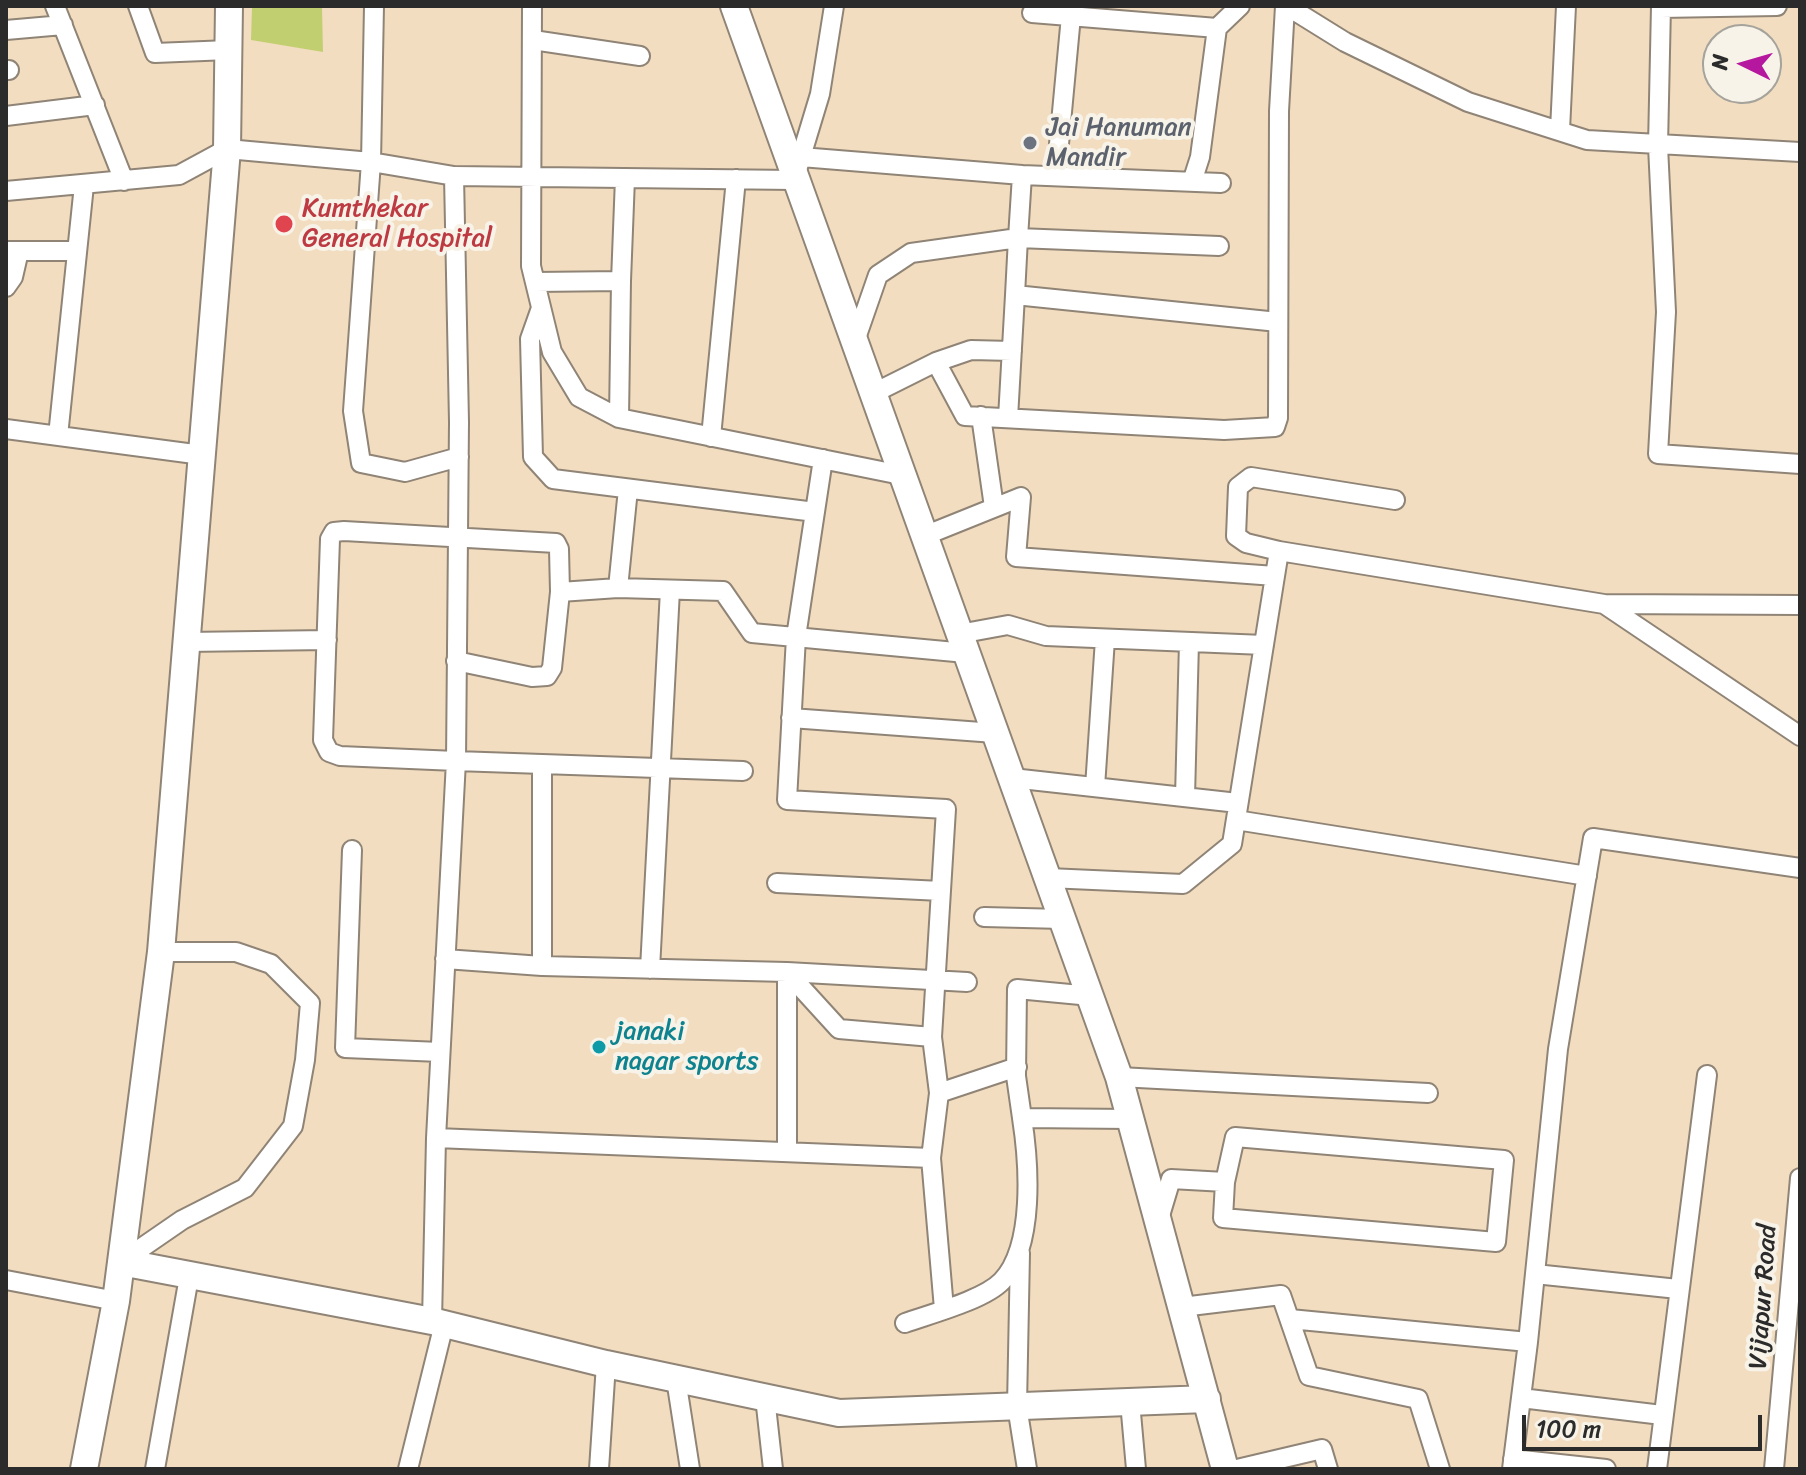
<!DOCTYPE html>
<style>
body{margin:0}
#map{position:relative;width:1806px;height:1475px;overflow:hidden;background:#f3ddc0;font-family:Sriracha,sans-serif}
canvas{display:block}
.frame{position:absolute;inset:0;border:8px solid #2b2b2b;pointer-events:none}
.north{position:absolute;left:1702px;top:24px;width:80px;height:80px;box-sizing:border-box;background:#f7f3e8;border:2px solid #a5a39c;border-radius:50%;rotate:275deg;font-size:22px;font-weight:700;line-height:32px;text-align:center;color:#2b2b2b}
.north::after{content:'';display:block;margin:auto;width:28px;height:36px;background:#b5179e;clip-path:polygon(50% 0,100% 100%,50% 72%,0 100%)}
.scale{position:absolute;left:1522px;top:1415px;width:240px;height:36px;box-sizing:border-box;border:4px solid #2b2b2b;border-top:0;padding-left:10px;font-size:24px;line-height:28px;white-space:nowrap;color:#2b2b2b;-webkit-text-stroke:6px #f7f3e8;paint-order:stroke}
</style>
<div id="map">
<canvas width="1806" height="1475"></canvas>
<div class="frame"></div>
<div class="north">N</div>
<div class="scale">100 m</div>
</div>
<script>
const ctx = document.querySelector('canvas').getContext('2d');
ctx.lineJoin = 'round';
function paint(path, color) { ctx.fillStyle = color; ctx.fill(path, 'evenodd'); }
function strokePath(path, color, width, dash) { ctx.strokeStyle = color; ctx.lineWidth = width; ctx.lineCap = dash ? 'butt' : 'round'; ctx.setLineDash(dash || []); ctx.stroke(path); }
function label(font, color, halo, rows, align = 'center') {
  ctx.font = font + ' Sriracha,sans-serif'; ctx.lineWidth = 8; ctx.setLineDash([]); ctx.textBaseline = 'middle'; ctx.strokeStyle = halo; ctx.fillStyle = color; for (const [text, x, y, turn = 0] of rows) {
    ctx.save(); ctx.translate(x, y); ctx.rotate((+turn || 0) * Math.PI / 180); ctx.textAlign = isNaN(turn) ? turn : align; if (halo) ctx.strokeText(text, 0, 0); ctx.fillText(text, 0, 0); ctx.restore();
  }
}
const green = new Path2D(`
 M252,6H322L323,52L251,40Z`);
const street = new Path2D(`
 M55,6L124,181
 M138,6L155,53L229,50
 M374,6L371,162L353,411L361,463L405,472L459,457
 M532,6L531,266L552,352L579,397L619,418L901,475
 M1287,6L1345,42L1468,102L1587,140L1800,152
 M1661,6L1658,146L1666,312L1658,454L1800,464
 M1661,8L1777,6
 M1032,13L1217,28
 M6,30L63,25
 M533,40L640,56
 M6,70H9
 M6,116L95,105
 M1560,130L1566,6
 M801,157L1022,175
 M1056,176L1071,16
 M1192,182L1200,157L1217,28L1240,6
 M6,191L179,175L227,149L371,162L454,176
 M6,251H77
 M535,282L621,281L625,178
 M6,287L13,277L19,251
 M1015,295L1018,238L1219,246
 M541,308L530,339L533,457L553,479L815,512
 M854,344L878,275L911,253L1018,238L1022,175L1221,183
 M936,362L971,350L1012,351
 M872,394L936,362L965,416L1224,430L1275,427L1278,418L1279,111L1285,6
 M981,416L994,507
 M619,418L621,281
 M1008,418L1015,295L1278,322
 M6,429L202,455
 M58,436L84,185
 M711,437L736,179
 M823,459L796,637L787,800L946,809L932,1037
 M924,536L1021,497L1016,557L1275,576
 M1279,551L1246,543L1236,536L1238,487L1251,477L1395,500
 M618,588L628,489
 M1604,604L1800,605
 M959,634L1008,625L1046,636L1264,645
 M186,642L327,640
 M456,661L532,677L547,676L552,668L560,592L618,588L723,591L752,633L966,653
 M791,718L995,733
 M743,771L456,761L459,422L454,176L794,180L820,94L834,6
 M1012,778L1238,803
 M1095,787L1105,639
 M1185,797L1189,642
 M1236,820L1587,876
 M352,850L345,1048L440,1052
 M1048,878L1183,884L1232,844L1279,551L1604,604L1800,736
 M777,883L941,891
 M984,917L1063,919
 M445,959L542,966V764
 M542,966L787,972L967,982
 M650,969L670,590
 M787,972L839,1029L932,1037L939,1093L1017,1067
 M1119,1077L1428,1093
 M1022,1118L1016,1076L1017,989L1091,996
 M436,1138L931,1158L944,1309
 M787,1152V972
 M931,1158L939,1093
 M1159,1219L1171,1179L1225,1182L1223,1218L1496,1242L1504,1160L1235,1137L1225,1182
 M1020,1253L1017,1406L1027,1469
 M121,1262L182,1220L245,1188L293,1126L305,1060L310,1003L271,964L236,952H161
 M1535,1274L1678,1289
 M6,1280L116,1301
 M1182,1307L1281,1295L1309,1376L1418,1399L1440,1469
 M1290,1319L1528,1342L1512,1469
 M432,1321L436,1138L456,761L340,756L329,752L323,740L330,539L334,532L344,531L556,543L559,549L560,592
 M905,1323C930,1314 984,1300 1002,1281C1035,1246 1029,1163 1022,1118L1131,1119
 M1528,1342L1558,1049L1593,838L1800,868
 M676,1379L690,1469
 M765,1397L773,1469
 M1521,1398L1662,1415
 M1130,1402L1136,1469
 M1513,1459L1606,1469
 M155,1469L189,1277
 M408,1469L444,1324
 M599,1469L606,1364
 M1237,1469L1322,1449L1328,1469
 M1657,1469L1707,1075
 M1774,1469L1800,1178`);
const secondary = new Path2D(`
 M734,6L1119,1077L1225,1469
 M121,1262L432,1321L606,1364L839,1413L1207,1399
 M84,1469L116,1301L161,952L227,149L229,6`);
const markers = [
 [1030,143,8,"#6b7280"],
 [284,224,10,"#e0444e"],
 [599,1047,8,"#0f9aa8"]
];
const worshipNames = [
 ["Jai Hanuman",1046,128],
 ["Mandir",1046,158]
];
const healthNames = [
 ["Kumthekar",302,209],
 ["General Hospital",302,239]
];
const cultureNames = [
 ["janaki",615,1032],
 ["nagar sports",615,1062]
];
const streetNames = [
 ["Vijapur Road",1764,1297,-86]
];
paint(green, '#c2cf71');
strokePath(street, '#8f8476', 22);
strokePath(secondary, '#8f8476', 30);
strokePath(street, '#fff', 18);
strokePath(secondary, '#fff', 26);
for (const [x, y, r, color] of markers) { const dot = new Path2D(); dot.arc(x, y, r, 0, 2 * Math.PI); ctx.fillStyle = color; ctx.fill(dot); strokePath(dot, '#f7f3e8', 3); }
label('26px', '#5b616d', '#f7f3e8', worshipNames, 'left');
label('26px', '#be3a42', '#f7f3e8', healthNames, 'left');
label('26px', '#0d838f', '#f7f3e8', cultureNames, 'left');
label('26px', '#2b2b2b', '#f7f3e8', streetNames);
</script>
